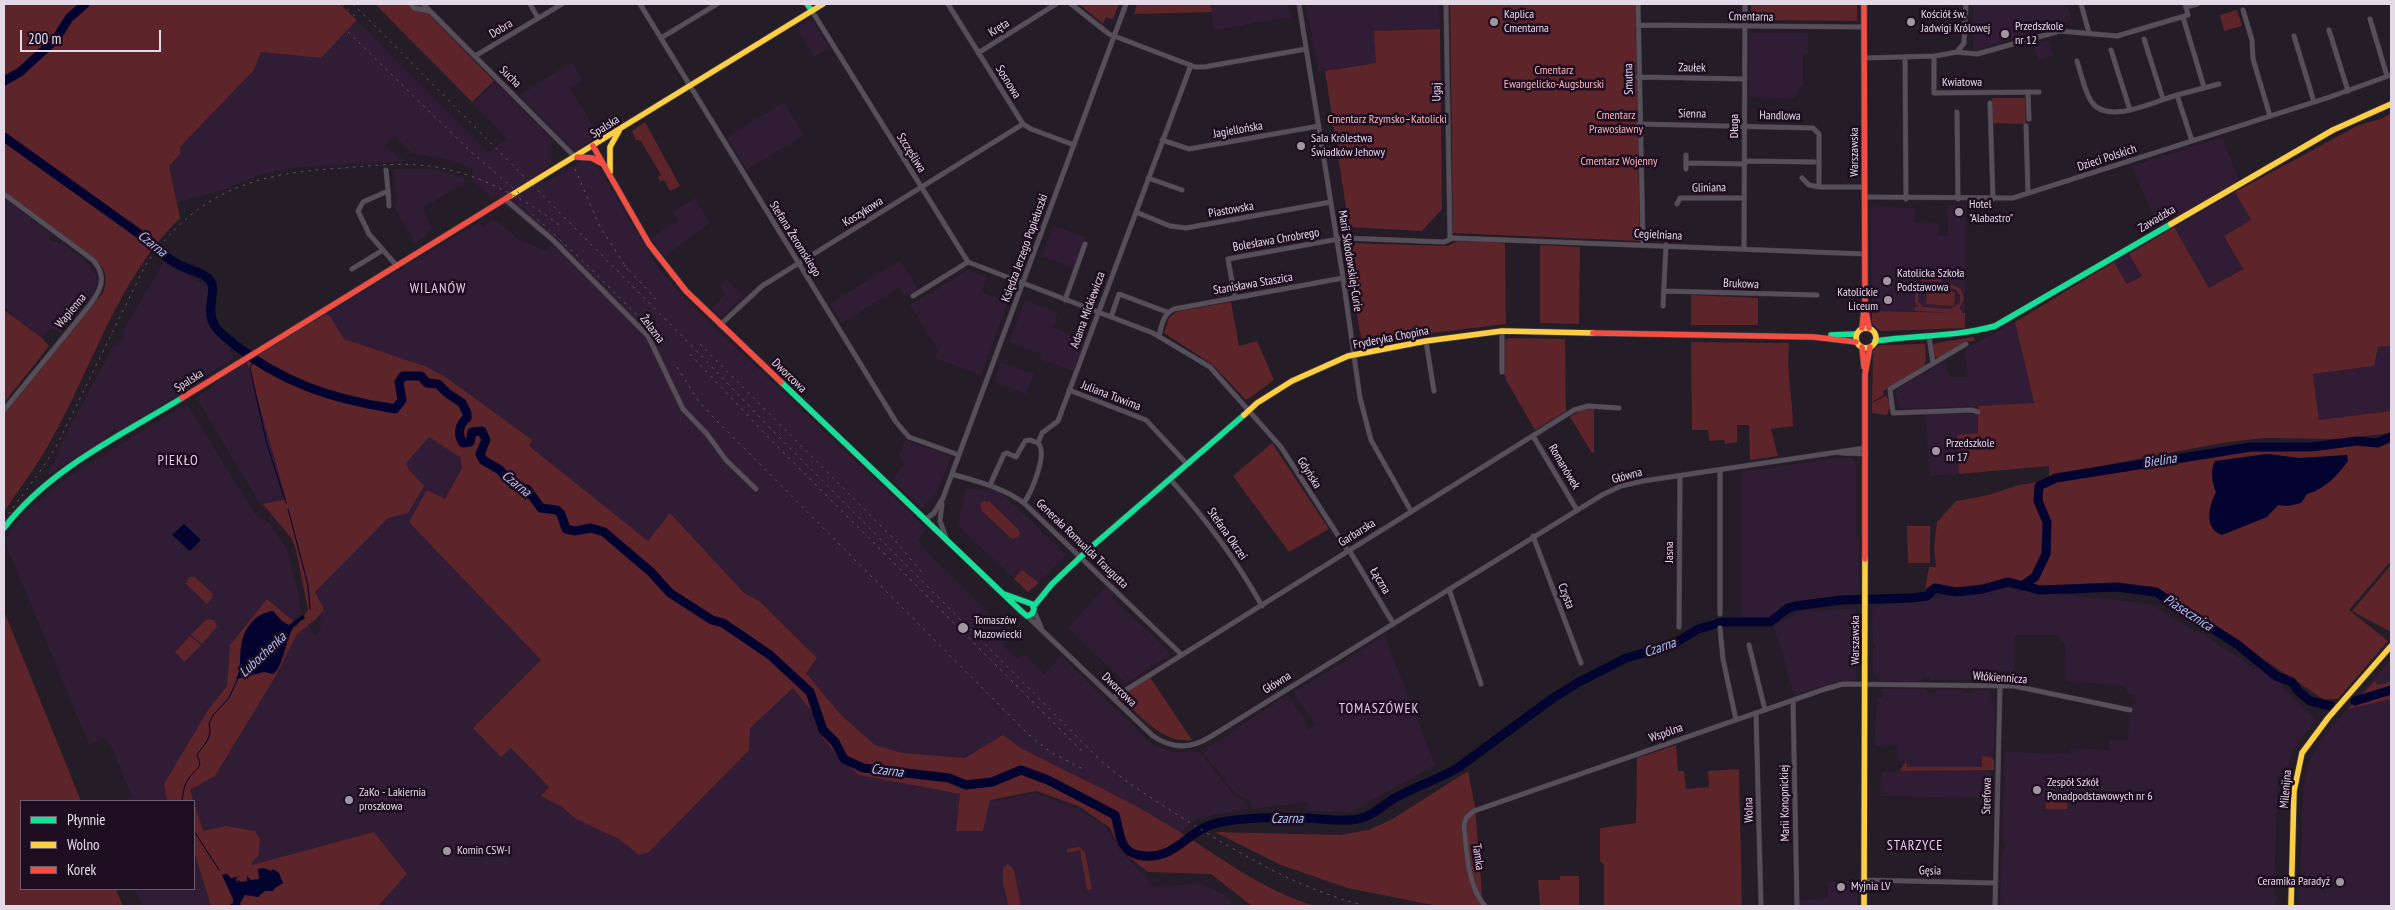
<!DOCTYPE html>
<meta charset="utf-8">
<style>
body{margin:0}
#map{position:relative;width:2395px;height:910px;overflow:hidden;background:#241c26;font-family:"PT Sans Narrow",sans-serif}
canvas{display:block}
.frame{position:absolute;inset:0;border:5px solid #e4d9e6;pointer-events:none}
.legend{position:absolute;left:20px;top:800px;width:175px;height:90px;box-sizing:border-box;background:#1e0d21;border:1px solid #6d5f70;margin:0;padding:6px 9px;list-style:none;font-size:15px;color:#e4d9e6}
.legend li{display:flex;align-items:center;gap:10px;height:25px}
.legend b{width:25px;border:1px solid #6d5f70}
.scale{position:absolute;left:20px;top:30px;width:141px;height:22px;box-sizing:border-box;border:2px solid #e4d9e6;border-top:0;padding-left:6px;font-size:15px;line-height:18px;white-space:nowrap;color:#e4d9e6;-webkit-text-stroke:4px #1e0d21;paint-order:stroke}
</style>
<div id="map">
<canvas width="2395" height="910"></canvas>
<div class="frame"></div>
<ul class="legend">
<li><b style="height:6px;background:#16e098"></b>Płynnie</li>
<li><b style="height:6px;background:#ffcf43"></b>Wolno</li>
<li><b style="height:6px;background:#f24e42"></b>Korek</li>
</ul>
<div class="scale">200 m</div>
</div>
<script>
const ctx = document.querySelector('canvas').getContext('2d');
ctx.lineJoin = 'round';
function paint(path, color) { ctx.fillStyle = color; ctx.fill(path, 'evenodd'); }
function strokePath(path, color, width, dash) { ctx.strokeStyle = color; ctx.lineWidth = width; ctx.lineCap = dash ? 'butt' : 'round'; ctx.setLineDash(dash || []); ctx.stroke(path); }
function label(font, color, halo, rows, align = 'center') {
  ctx.font = font + ' "PT Sans Narrow",sans-serif'; ctx.lineWidth = 5; ctx.setLineDash([]); ctx.textBaseline = 'middle'; ctx.strokeStyle = halo; ctx.fillStyle = color; for (const [text, x, y, turn = 0] of rows) {
    ctx.save(); ctx.translate(x, y); ctx.rotate((+turn || 0) * Math.PI / 180); ctx.textAlign = isNaN(turn) ? turn : align; if (halo) ctx.strokeText(text, 0, 0); ctx.fillText(text, 0, 0); ctx.restore();
  }
}
const built = new Path2D(`
 M1210,4H1288L1291,17L1214,30Z
 M1306,4H1439L1440,29L1375,31L1376,63L1318,72Z
 M1973,4H2067L2072,20L1975,50L1973,48Z
 M357,20L488,152L507,139L473,104L495,82L543,130L552,142L551,165L538,173L544,183L583,160L596,164L659,269L689,303L927,529L919,539L921,545L1010,636L1002,644L1018,659L1024,654L1044,674L1061,656L1152,744L1172,752L1199,751L1234,795L1247,802L1248,809L1200,818L1186,827L1175,840L1123,833L1007,743L993,801L1035,793L1079,809L1107,828L1120,851L1144,874L1153,887L1201,883L1230,898L1231,906H378L406,874L374,833L203,880L211,906H142L135,889H194V801H123L132,797L111,746L106,737L89,745L4,540L24,513L68,477L184,405L188,406L255,514L270,524L286,547L298,591L301,613L293,621L295,628L305,622L315,635L321,630L319,606L292,538L260,504L196,397L211,388L219,379L238,367L479,222L482,227L494,219L518,239L546,251L553,245L506,206L498,196L492,198L472,179L473,169L451,160L412,153L394,136L385,145L404,161L290,168L258,175L224,190L176,203L169,166L181,153L180,147L254,70L261,52L321,58Z
 M809,20L814,22L829,48L814,57L797,28Z
 M1749,33H1808V54H1803V87H1799L1798,95H1796L1795,99L1749,97Z
 M2049,40L2053,56L2038,60L2033,45Z
 M572,62L583,80L570,88L599,136L575,151L519,95Z
 M784,102L804,135L747,170L727,137Z
 M2222,137L2238,178L2237,183L2180,215L2174,205L2154,217L2131,166Z
 M394,169H431L462,176L467,181L424,207L425,215L432,229L427,233L428,235L413,244L411,241L413,239L394,207L396,204Z
 M2235,192L2251,220L2224,236L2243,269L2209,288L2174,227Z
 M4,198L50,233L49,240L64,244L84,259L97,276L98,281L92,295L60,333L51,328L42,338L24,323L14,320L13,314L4,307Z
 M695,198L710,223L664,257L651,238L678,221L672,212Z
 M1947,205H1965L1966,210L1965,313L1872,311L1871,206L1915,208L1914,222L1939,223L1938,235L1948,236Z
 M1053,225L1085,237L1074,268L1042,256Z
 M2129,254L2142,275L2127,284L2114,262Z
 M900,260L918,289L905,297L898,288L842,323L830,304Z
 M164,262L209,287L205,310L207,323L233,353L232,359L195,383L192,381L182,387L184,391L119,431L115,429L112,432L111,436L49,474L47,472L60,453L58,450L112,348L124,338L122,332Z
 M968,270L987,277L982,292L1008,302L981,375L935,358L938,350L910,305Z
 M727,279L743,296L721,318L711,309L725,294L720,286Z
 M1025,300L1058,312L1053,327L1085,340L1073,371L1040,359L1041,354L1009,342Z
 M2015,322L2034,404L1900,409L1895,390L1945,361L1949,377H1967L1965,349Z
 M2378,346H2391V411L2319,420L2313,374L2374,366Z
 M1001,362L1034,374L1026,394L994,382Z
 M1948,413L1977,414L1978,433L1957,435L1959,474L1930,476L1925,414Z
 M905,440L951,456L937,493L922,508L892,480L905,463L899,457Z
 M1835,458H1852L1856,465V538L1859,539V592L1854,597L1792,601L1770,617L1742,621V472Z
 M965,488L999,491L1067,555L1028,592L958,526Z
 M1106,586L1114,594L1112,598L1172,654L1126,683L1067,628Z
 M2007,588L2151,604L2198,633L2199,631L2255,669H2263L2281,681L2282,687L2313,717L2314,723L2293,749L2287,767H2283V774L2278,776L2274,896H2278L2275,906H2000L2002,850L2005,848V843L2002,840L2005,752L2071,754V748L2109,750V740H2128L2130,705L2136,703L2133,694L2129,695L2124,686L2066,681L2065,644L2056,635H2017L2014,639V681L2009,680V671H1988V680H1930L1929,677H1923L1920,681H1881L1873,673V648L1876,646L1873,643L1872,607Z
 M1856,608V680L1840,681L1794,695L1774,626L1798,612Z
 M1384,634L1435,765L1351,812L1309,811L1307,802L1252,809L1250,801L1237,795L1201,750L1229,735L1238,727L1288,695L1303,717L1308,730L1313,727L1315,726L1313,721L1293,692L1355,655Z
 M2391,659V906L2299,905L2303,791L2308,763L2323,737Z
 M1882,689H1925L1929,693H1934L1937,689L1963,690L1965,693H1971L1974,690H1990L1995,715L1994,749L1991,754L1994,761V770L1990,771L1991,798L1880,796L1882,772H1898L1906,761H1898V745L1874,746L1877,698H1882Z
 M1828,882H1857V906H1799V900L1828,898Z`);
const green = new Path2D(`
 M4,4H340L357,20L321,58L261,52L254,70L180,147L181,153L169,166L180,218C117,279 93,367 50,442C37,466 19,489 4,512V414L102,294C108,282 107,272 99,263L4,192Z
 M375,4H419L494,81L472,102Z
 M1079,4H1078H1119L1113,19L1106,17L1103,24Z
 M1137,4H1210L1212,12L1134,14Z
 M1450,4H1635L1640,241L1453,233Z
 M1751,4H1857V21L1751,20Z
 M2237,10L2242,26L2224,31L2220,15Z
 M1440,29L1442,209L1422,231L1349,227L1325,71L1376,63L1374,31Z
 M1992,98H2025L2026,124L1993,123Z
 M2391,113V346L2378,347L2374,366L2313,374L2319,420L2391,411V433L2340,439L2263,438L2222,443L2049,476V466L1959,474L1957,435L1978,433V406L2034,403L2015,322L2114,262L2127,284L2142,276L2129,254L2174,227L2209,288L2243,269L2224,236L2251,220L2235,192L2357,126L2383,118Z
 M645,122L680,186L670,191L664,180L660,181L658,177L661,175L641,141L636,140L632,131Z
 M1458,241H1497L1505,244L1506,324L1424,334L1362,344L1346,251L1351,243L1447,246Z
 M1540,245L1580,247L1579,324L1540,323Z
 M1922,269L1943,270L1942,282L1922,281Z
 M1929,283L1951,284L1961,289L1964,299L1959,309L1962,310V313L1915,311V307H1918L1915,302V291L1923,284ZM1928,287L1955,289L1960,295V303L1950,309L1923,307L1918,301V293Z
 M1927,291L1955,292L1954,306L1926,304Z
 M1691,295L1758,298V325H1691Z
 M1231,302L1239,346L1257,341L1274,380L1248,399H1245L1213,365L1164,333L1169,318L1176,312Z
 M4,310L42,338L49,346L4,403Z
 M1872,311L1965,313V328L1880,331L1872,323Z
 M326,314L330,316L344,339L427,367L447,378L532,440L529,446L648,541L670,513L744,593L759,601L817,658L806,673L840,714L875,745L902,753L965,758L1003,735L1021,748C1070,774 1122,796 1170,826C1218,855 1262,891 1316,906H1252L1211,874L1148,872L1121,851L1110,828L1080,807L1037,791L990,800L983,831H956L960,794L859,775L839,758L820,734L816,717L793,688L750,728L749,750L649,852L639,855L619,839L576,819L561,806L541,796L549,787L511,748L501,757L473,728L541,660L409,522L427,490L445,499L462,468L460,457L429,437L406,463L409,470L424,486L408,513L388,518L315,592L324,610L315,620L297,634L275,677L215,776L190,790L203,831L226,826L255,831L260,839L259,855L252,862V865L374,832L407,874L378,906H211L194,851V801H167L164,784L208,710L227,686L230,645L267,599L293,621L295,628L308,610L296,550L292,539L263,504L286,499L247,362Z
 M1974,337L1975,341L1965,342L1938,358L1934,356L1933,345L1936,343Z
 M1508,338L1565,339L1566,411L1535,430L1506,380L1504,373V341Z
 M1691,342L1789,343C1786,372 1793,398 1793,426L1771,429L1778,456L1750,460L1749,425H1737V442L1725,444L1724,440L1709,441L1708,430H1692Z
 M1925,344L1926,360L1924,366L1883,391L1884,395L1872,402L1873,351L1879,345Z
 M1887,395L1890,407L1887,415L1872,413V403Z
 M1583,409H1594V452L1592,453L1570,417Z
 M2391,439V561L2349,610L2388,641L2338,699H2323L2191,611L2157,592L2117,586L2052,588L2004,578L1992,584L1956,589L1934,585L1925,588L1929,567H1936L1934,548L1937,522L1956,501L1988,495L2019,485L2148,463L2251,448H2312Z
 M1272,443L1329,529L1289,552L1233,476Z
 M984,501L990,502L1018,529L1020,533L1018,537L1013,539L1010,537L982,511L980,504Z
 M1907,526H1930V563H1908Z
 M2391,565V632L2352,611Z
 M1022,570L1039,583L1028,592L1014,579Z
 M189,577H195L213,594L212,598L207,604L186,584Z
 M4,611L81,801H21V889H116L123,906H4Z
 M207,619L214,620L217,627L202,644L191,635Z
 M190,636L201,645L184,662L175,652Z
 M1150,677L1192,740C1161,743 1142,717 1121,698L1123,694Z
 M2375,681L2378,685L2391,681V699L2348,709Z
 M1676,745L1678,771H1684L1686,789L1709,787L1708,771L1739,769L1742,906H1604V865L1600,861V828L1636,823L1637,758Z
 M1982,756L1991,757L1994,761V770L1900,771L1906,761L1907,767H1982Z
 M1468,771L1475,806L1483,906H1438L1347,888L1281,865L1215,832L1341,835L1368,830L1391,820Z
 M2046,796L2067,797V809H2046Z
 M1079,847L1085,852L1092,889L1087,890L1080,850L1067,853V849Z
 M1008,864L1014,870L1021,906H1009L1003,883V867Z
 M1560,876H1579V906H1540L1538,880H1560Z`);
const water = new Path2D(`
 M2267,454L2300,458L2347,455L2348,461C2337,476 2325,489 2307,494L2301,503L2288,506L2278,505L2267,517L2222,535C2203,528 2209,506 2216,492C2212,483 2210,471 2215,461Z
 M184,524L201,540L190,551L172,535Z
 M273,611L282,621L289,625L303,615L305,618C301,621 295,624 293,628C286,639 283,668 273,674L264,672L236,679C242,668 239,659 241,647C243,629 255,613 273,611Z
 M264,868L271,871L273,869L279,873L283,883L275,888L273,891H265L258,897L245,895L240,903L241,906H228L233,903V899L222,875L227,874L231,878L241,876L236,878L237,884L238,880L241,882L247,881V876L251,880L259,879L258,869Z`);
const stream = new Path2D(`
 M254,360L250,368L267,444L286,503
 M288,509L308,585L310,609
 M182,801C183,794 184,784 189,778C196,768 204,768 197,755C204,744 213,738 209,724L213,715L229,698L238,678
 M194,831L219,870`);
const river = new Path2D(`
 M4,81L20,72L56,39L69,18L85,4
 M4,137L152,243C162,255 174,264 189,269C196,272 203,273 209,279C219,290 204,308 215,326C220,334 227,338 234,344C280,382 332,399 390,408L395,409L402,400L399,382L403,376H421L427,383L438,384L447,393L462,403L467,413V418C459,424 457,435 463,443L470,442L472,432L482,431L486,440L480,454L483,460L500,470L513,485L527,489L541,508L557,510L561,514L566,529L575,531L591,528L604,532L651,572L670,593L712,620L723,623L770,655L810,692L823,730L835,742L844,759L863,768L949,778L966,785L992,782L1021,770L1048,780L1115,815C1120,830 1118,851 1138,855C1175,863 1187,829 1217,823C1246,817 1278,817 1308,818C1324,819 1342,822 1358,819C1374,816 1383,804 1397,797C1417,786 1439,779 1459,767L1553,698L1579,682L1626,658L1672,645L1698,629L1723,622H1770L1788,608L1796,606L1841,600L1912,598L1927,596L1935,588L1956,592L1983,589L2008,582L2040,590L2117,587L2156,592L2238,645L2276,676L2292,682L2298,691L2310,701L2331,706
 M2022,586L2035,577L2046,554L2047,522L2038,501L2039,486L2056,478L2251,447H2311L2357,441L2377,443L2391,437
 M2355,701L2391,690`);
const street = new Path2D(`
 M411,4L414,8L429,11
 M423,4L575,157
 M530,4L538,18
 M640,4L896,422L909,437L959,455
 M948,4L1023,124L1031,129L1074,145
 M1071,4L1109,34L1195,67H1204L1306,49
 M1299,4L1343,278L1360,398L1371,440L1411,511
 M1446,4L1450,239
 M1638,4L1643,244
 M2081,4L2089,33
 M2186,7L2197,4
 M2243,10L2252,40L2253,59L2270,116
 M812,11L968,262L1153,333L1210,367L1281,447L1348,551
 M2183,17L2204,87
 M2370,19L2387,76
 M1638,25L1864,27
 M2329,30L2348,91
 M2294,36L2314,102
 M661,38L717,4
 M2144,39L2163,99
 M2111,50L2130,110
 M1957,52L1977,54L2060,31L2117,36L2188,15L2185,4
 M978,53L1056,4
 M475,56L562,4
 M1934,56V93L2039,92
 M1905,57L1906,199
 M1865,58L1935,56L1957,52L1964,43L1966,4
 M2077,61C2081,73 2084,90 2091,101C2107,126 2155,101 2177,95L2192,141
 M1638,77L1745,79
 M2028,92L2029,119
 M2177,95L2219,84
 M1990,103L1993,199
 M1957,112L1958,199
 M1639,124L1813,128L1819,134V187H1865
 M2026,126L2028,193
 M1162,140L1189,149L1319,126
 M1745,161L1814,162
 M1687,163L1745,164
 M1686,169V155
 M386,170L388,191L363,202L358,211L369,234L397,266
 M1148,178L1182,190
 M1802,178L1809,185L1819,187
 M388,191L389,206
 M4,194L93,260C108,277 101,290 89,306L4,410
 M1865,197L2013,198L2330,97L2391,75
 M506,200L553,240L648,336L683,409L707,434L726,460L756,489
 M1677,204L1680,198H1744
 M1136,212L1170,226L1186,228L1331,202
 M1744,249L1745,4
 M352,269L383,250
 M1664,291L1817,295
 M913,296L968,262
 M1235,298L1228,259L1344,238L1444,242L1453,238L1865,254
 M1065,300L1085,244
 M1663,306L1666,245
 M1111,317L1119,294L1167,312
 M720,325L762,286L1023,124
 M1502,331V372
 M1159,336C1162,324 1163,314 1174,309L1343,278
 M1929,336L1933,363
 M1426,341L1434,391
 M1966,344L1890,389L1893,413L1972,410L1978,412
 M1069,390L1146,420L1187,464
 M1533,436L1577,510
 M1841,453L1866,454
 M1720,470V614
 M952,474C978,482 1002,487 1024,503L1182,655
 M1170,479C1205,518 1236,559 1262,606
 M990,485L1004,454L1007,453L1016,457L1025,441L1030,440L1038,443
 M1024,503C1032,491 1048,453 1038,443L1042,433L1058,421L1191,65
 M942,504L940,521L946,538
 M925,520L934,513L943,498L1126,4
 M1533,536L1581,663
 M1349,550L1393,623
 M1449,589L1481,684
 M1034,611L1041,627
 M1027,616L1153,736C1172,749 1191,749 1210,737L1602,495L1621,486L1643,481L1865,448
 M1679,627L1680,476
 M1720,628L1723,659L1736,720
 M1749,645L1765,710
 M1113,698L1574,410L1588,406L1619,408
 M1793,700L1797,906
 M1756,713L1761,906
 M1864,880L1995,883
 M1485,906C1467,885 1467,852 1464,826L1466,818L1474,811L1825,689L1843,684L2014,686L2130,710
 M1995,906L2000,686`);
const fast = new Path2D(`
 M807,4L812,11
 M1831,335L1856,334
 M1875,341C1915,335 1956,337 1995,326L2171,224
 M781,382L1021,611L1027,616L1032,614L1034,609L1032,604L1004,594
 M4,528C49,469 120,436 182,398
 M1034,606L1052,584L1089,549L1244,415`);
const slow = new Path2D(`
 M610,172V147L619,131
 M510,196L823,4
 M2171,224L2333,130L2391,104
 M1856 338a10 10 0 1 1 20 0a10 10 0 1 1-20 0Z
 M1244,415L1257,403L1292,381L1348,356L1426,341L1502,331L1593,333
 M1864,906L1865,559
 M2291,906L2294,791L2302,753L2328,718L2391,646`);
const jam = new Path2D(`
 M593,146L649,244L686,291L781,382
 M577,157L592,158L601,163
 M1866,311L1869,328
 M1862,328L1865,301L1864,4
 M1593,333L1814,337L1856,342
 M1862,347L1864,367
 M182,398L510,196
 M1865,559V374L1870,347`);
const rail = new Path2D(`
 M342,4L357,18
 M353,4L686,340L774,432L1100,760C1125,782 1153,799 1181,817C1240,854 1298,889 1366,906
 M348,32L471,152L519,193
 M575,169L599,225L628,270
 M532,214L586,264L651,329
 M624,265L656,299
 M700,344L894,539L924,575
 M690,354L770,439L1085,754
 M677,367L697,399L712,416L1029,735L1052,753L1085,770
 M4,520L39,473L56,447L145,266C197,190 256,173 343,168C368,166 394,163 419,165C471,169 522,196 563,228`);
const markers = [
 [1494,22,5,"#a197a3"],
 [1911,22,5,"#a197a3"],
 [2005,34,5,"#a197a3"],
 [1301,146,5,"#a197a3"],
 [1959,212,5,"#a197a3"],
 [1887,281,5,"#a197a3"],
 [1888,300,5,"#a197a3"],
 [1936,451,5,"#a197a3"],
 [963,628,6,"#a197a3"],
 [2037,790,5,"#a197a3"],
 [349,800,5,"#a197a3"],
 [447,851,5,"#a197a3"],
 [2340,882,5,"#a197a3"],
 [1841,887,5,"#a197a3"]
];
const poiNames = [
 ["Kaplica",1504,15],
 ["Cmentarna",1504,29],
 ["Kościół św.",1921,15],
 ["Jadwigi Królowej",1921,29],
 ["Przedszkole",2015,27],
 ["nr 12",2015,41],
 ["Sala Królestwa",1311,139],
 ["Świadków Jehowy",1311,153],
 ["Hotel",1969,205],
 ["\"Alabastro\"",1969,219],
 ["Katolicka Szkoła",1897,274],
 ["Podstawowa",1897,288],
 ["Katolickie",1878,293,"right"],
 ["Liceum",1878,307,"right"],
 ["Przedszkole",1946,444],
 ["nr 17",1946,458],
 ["Tomaszów",974,621],
 ["Mazowiecki",974,635],
 ["Zespół Szkół",2047,783],
 ["Ponadpodstawowych nr 6",2047,797],
 ["ZaKo - Lakiernia",359,793],
 ["proszkowa",359,807],
 ["Komin CSW-I",457,851],
 ["Ceramika Paradyż",2330,882,"right"],
 ["Myjnia LV",1851,887]
];
const streetNames = [
 ["Cmentarna",1751,17,1],
 ["Kręta",999,28,-32],
 ["Dobra",501,29,-31],
 ["Zaułek",1692,68,1],
 ["Sucha",510,77,45],
 ["Smutna",1629,79,-91],
 ["Sosnowa",1008,82,58],
 ["Kwiatowa",1962,83],
 ["Ugaj",1437,92,-91],
 ["Sienna",1692,114,1],
 ["Handlowa",1780,116,1],
 ["Długa",1735,126,-90],
 ["Spalska",605,127,-32],
 ["Jagiellońska",1238,130,-10],
 ["Warszawska",1855,152,-90],
 ["Szczęśliwa",911,153,58],
 ["Dzieci Polskich",2107,158,-18],
 ["Gliniana",1709,188,-1],
 ["Piastowska",1231,210,-10],
 ["Koszykowa",863,212,-32],
 ["Zawadzka",2157,219,-31],
 ["Cegielniana",1658,235,3],
 ["Stefana Żeromskiego",795,239,58],
 ["Bolesława Chrobrego",1276,240,-10],
 ["Księdza Jerzego Popiełuszki",1025,248,-70],
 ["Marii Skłodowskiej-Curie",1350,261,81],
 ["Stanisława Staszica",1253,284,-10],
 ["Brukowa",1741,284,2],
 ["Adama Mickiewicza",1088,310,-70],
 ["Wapienna",71,311,-50],
 ["Żelazna",652,329,53],
 ["Fryderyka Chopina",1391,338,-11],
 ["Dworcowa",789,376,44],
 ["Spalska",189,381,-32],
 ["Juliana Tuwima",1111,396,21],
 ["Romanówek",1564,467,59],
 ["Gdyńska",1309,473,58],
 ["Główna",1627,476,-15],
 ["Garbarska",1357,533,-32],
 ["Stefana Okrzei",1227,534,55],
 ["Generała Romualda Traugutta",1082,544,44],
 ["Jasna",1670,552,-90],
 ["Łączna",1380,581,59],
 ["Czysta",1566,596,69],
 ["Warszawska",1856,640,-90],
 ["Włókiennicza",2000,678,4],
 ["Główna",1277,683,-32],
 ["Dworcowa",1119,690,44],
 ["Wspólna",1666,733,-19],
 ["Milenijna",2286,789,-85],
 ["Strefowa",1987,796,-89],
 ["Marii Konopnickiej",1785,803,-91],
 ["Wolna",1749,810,-91],
 ["Tamka",1478,857,82],
 ["Gęsia",1930,871,1]
];
const parkNames = [
 ["Cmentarz",1554,71],
 ["Ewangelicko-Augsburski",1554,85],
 ["Cmentarz",1616,116],
 ["Prawosławny",1616,130],
 ["Cmentarz Rzymsko–Katolicki",1387,120],
 ["Cmentarz Wojenny",1619,162]
];
const waterNames = [
 ["Czarna",152,244,39],
 ["Bielina",2160,461,-9],
 ["Czarna",516,484,39],
 ["Piasecznica",2188,613,33],
 ["Czarna",1660,648,-19],
 ["Lubochenka",263,655,-43],
 ["Czarna",887,771,7],
 ["Czarna",1287,819]
];
const neighbourhoodNames = [
 ["WILANÓW",438,289],
 ["PIEKŁO",178,461],
 ["TOMASZÓWEK",1379,709],
 ["STARZYCE",1915,846]
];
paint(built, '#301c34');
paint(green, '#5d2429');
paint(water, '#030330');
strokePath(stream, '#030330', 1);
strokePath(river, '#030330', 9);
strokePath(street, '#403942', 5.5);
strokePath(fast, '#403942', 7);
strokePath(slow, '#403942', 7);
strokePath(jam, '#403942', 7);
strokePath(street, '#564e58', 4.5);
strokePath(fast, '#16e098', 5.5);
strokePath(slow, '#ffcf43', 5.5);
strokePath(jam, '#f24e42', 5.5);
strokePath(rail, '#5e585f', 1, [2.5, 5]);
for (const [x, y, r, color] of markers) { const dot = new Path2D(); dot.arc(x, y, r, 0, 2 * Math.PI); ctx.fillStyle = color; ctx.fill(dot); strokePath(dot, '#1e0d21', 2); }
label('12px', '#e4d9e6', '#1e0d21', poiNames, 'left');
label('12px', '#e4d9e6', '#1e0d21', streetNames);
label('12px', '#f7b6b6', '#1e0d21', parkNames);
label('italic 14px', '#a8c1f3', '#1e0d21', waterNames);
ctx.letterSpacing = '1px';
label('14px', '#e3cce7', '#1e0d21', neighbourhoodNames);
ctx.letterSpacing = '0px';
</script>
